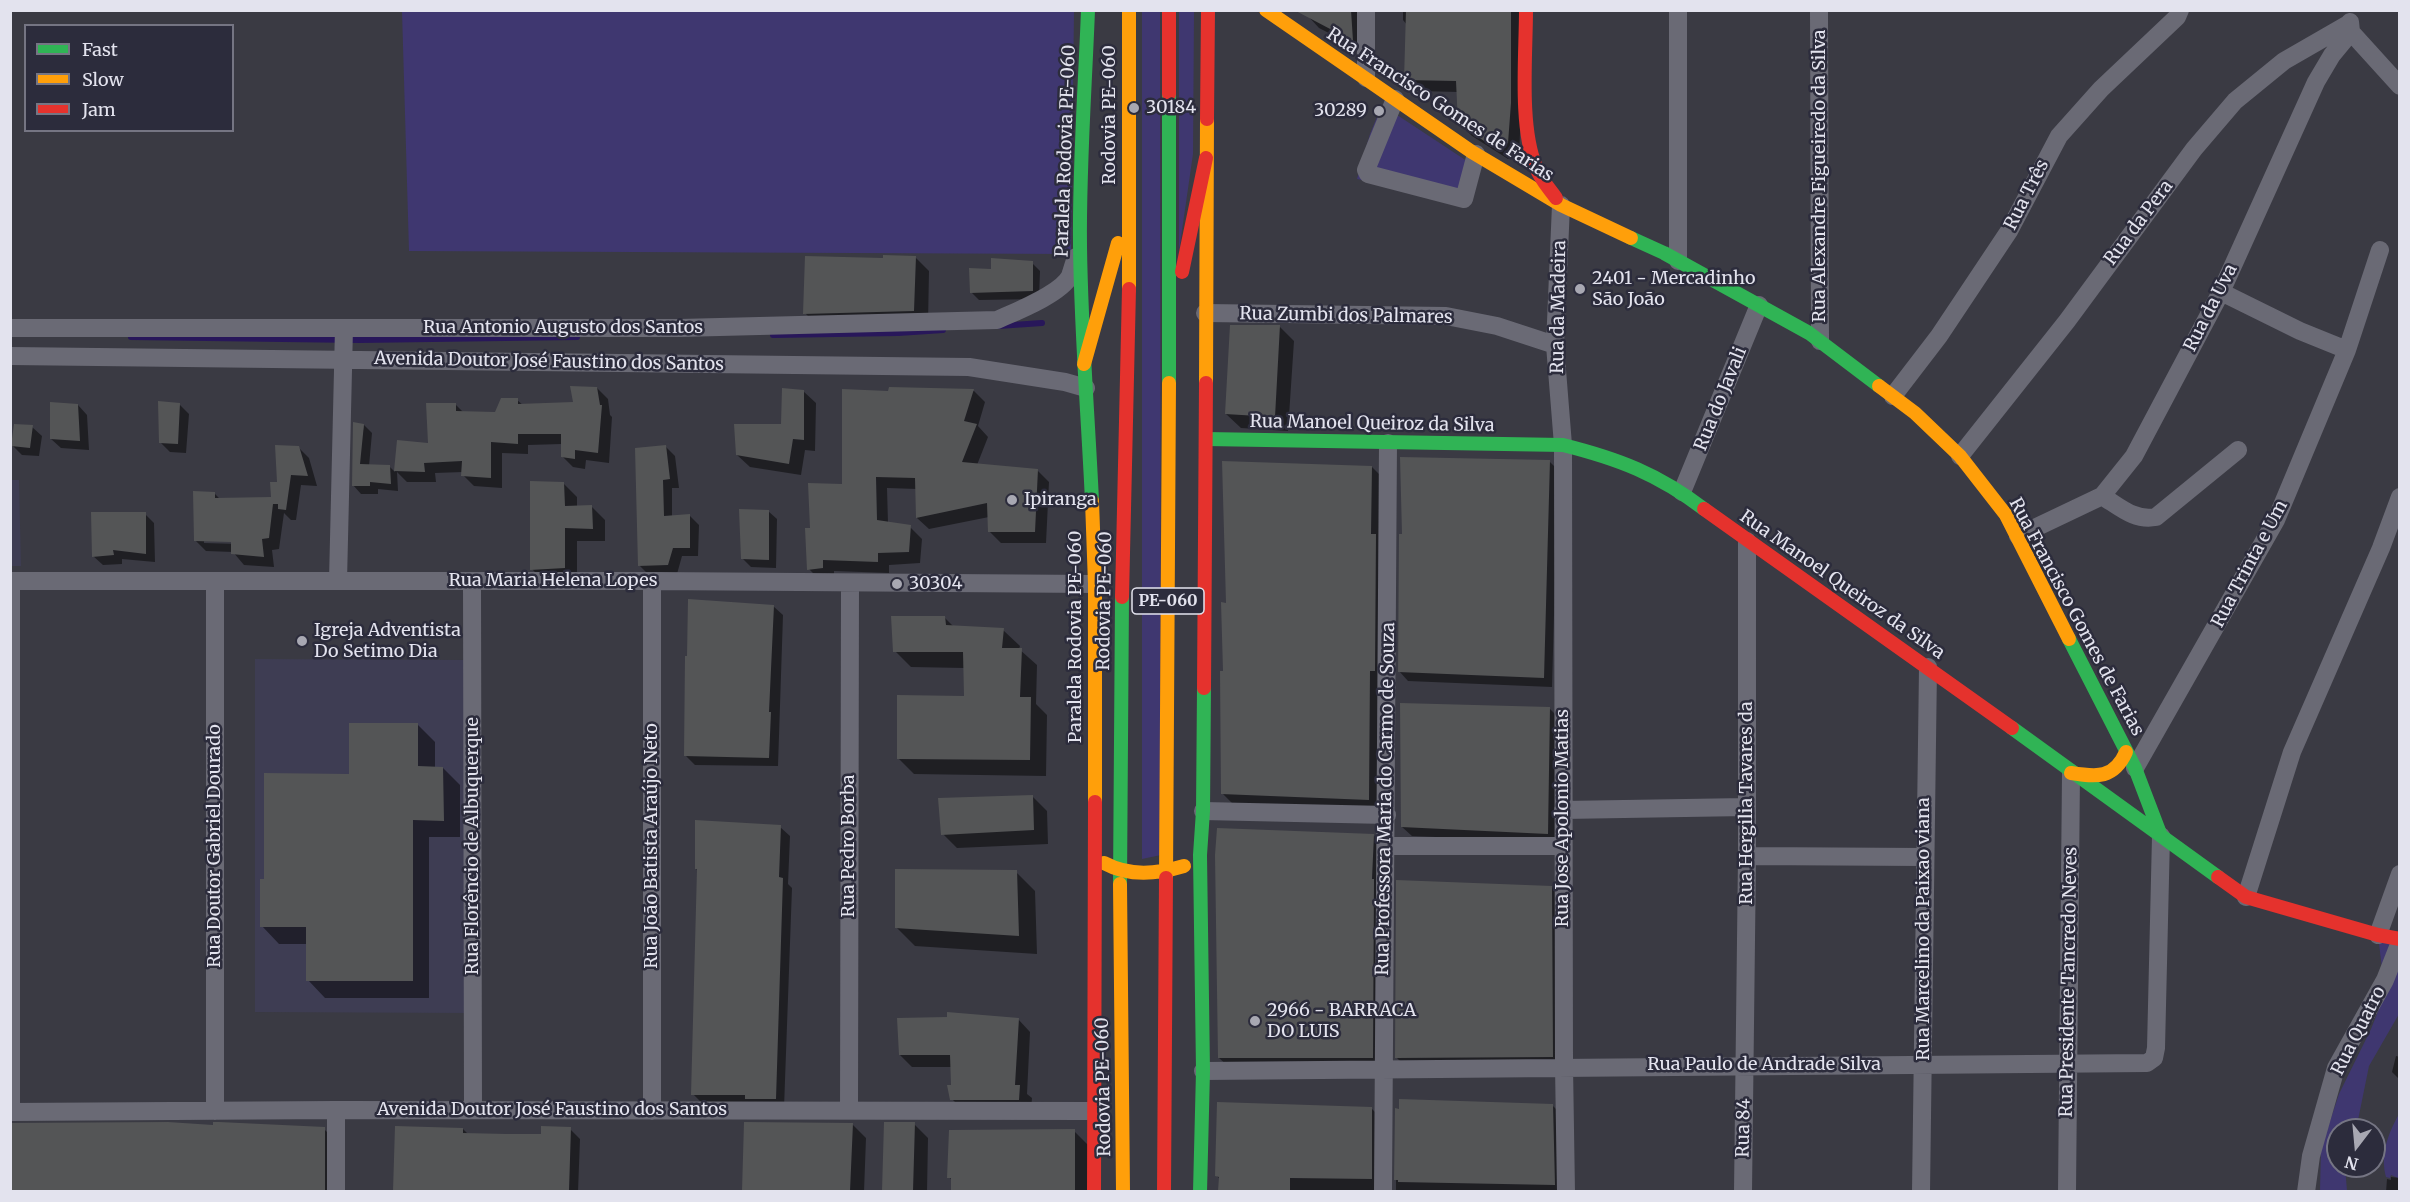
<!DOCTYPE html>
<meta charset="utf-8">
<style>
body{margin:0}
#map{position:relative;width:2410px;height:1202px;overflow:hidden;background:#3a3a43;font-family:Merriweather,serif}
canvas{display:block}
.frame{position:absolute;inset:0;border:12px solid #e3e3ee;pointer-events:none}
.legend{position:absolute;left:24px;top:24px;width:210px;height:108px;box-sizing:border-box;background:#2c2c3c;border:2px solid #757583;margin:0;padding:8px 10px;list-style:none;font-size:18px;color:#e3e3ee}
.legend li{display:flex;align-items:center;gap:12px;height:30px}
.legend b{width:30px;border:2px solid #757583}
.north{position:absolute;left:2326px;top:1118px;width:60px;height:60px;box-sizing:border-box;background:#2c2c3c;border:2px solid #757583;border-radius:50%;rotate:196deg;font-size:16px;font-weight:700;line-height:24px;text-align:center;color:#e3e3ee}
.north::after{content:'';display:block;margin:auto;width:21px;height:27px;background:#a8a8b2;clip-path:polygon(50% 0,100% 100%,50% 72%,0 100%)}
</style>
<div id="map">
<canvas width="2410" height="1202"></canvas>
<div class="frame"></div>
<ul class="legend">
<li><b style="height:8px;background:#30b455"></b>Fast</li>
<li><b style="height:8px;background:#ff9f0a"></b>Slow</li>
<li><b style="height:8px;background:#e5322d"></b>Jam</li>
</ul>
<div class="north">N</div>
</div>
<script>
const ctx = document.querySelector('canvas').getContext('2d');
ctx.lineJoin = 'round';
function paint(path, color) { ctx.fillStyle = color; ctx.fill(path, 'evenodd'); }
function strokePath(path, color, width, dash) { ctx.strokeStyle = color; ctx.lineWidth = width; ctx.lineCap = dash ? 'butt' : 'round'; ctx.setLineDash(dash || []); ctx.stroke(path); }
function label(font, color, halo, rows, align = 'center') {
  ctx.font = font + ' Merriweather,serif'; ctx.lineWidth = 5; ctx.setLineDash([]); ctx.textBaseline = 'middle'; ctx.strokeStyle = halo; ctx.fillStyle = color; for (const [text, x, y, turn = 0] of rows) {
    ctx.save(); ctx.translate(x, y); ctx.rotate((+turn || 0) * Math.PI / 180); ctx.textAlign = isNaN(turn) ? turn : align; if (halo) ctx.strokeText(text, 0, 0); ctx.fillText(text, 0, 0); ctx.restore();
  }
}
const built = new Path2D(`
 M11,480H19L21,566H11Z
 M255,659L467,660V1013L255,1012Z`);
const green = new Path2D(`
 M1160,10L1161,855L1142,859V11Z
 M402,11H1074L1071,254L409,251Z
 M1179,11H1194L1193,154L1179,251Z
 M1382,105L1476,167L1466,202L1357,179L1370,134Z
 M2378,935L2399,939V1014L2369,1066L2356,1130H2338V1166H2345L2347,1191L2320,1192L2321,1148L2339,1094L2371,1029L2385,994Z
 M2399,1114V1171L2398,1178L2391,1175L2390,1178L2386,1177C2380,1154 2388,1134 2399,1114Z`);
const shadow = new Path2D(`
 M1308,10H1362L1364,51L1319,28L1308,16Z
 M1403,10H1526L1519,154L1508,159L1472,136L1460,124L1458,92L1418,91L1406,79L1407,25L1403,20Z
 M915,257L929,271L928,324L819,327L805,313L884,260Z
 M1032,263L1040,271L1039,299L979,300L971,292L992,270Z
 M1280,327L1294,341L1288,431L1241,428L1226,414Z
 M597,388L608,399L610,415L612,417L609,463L586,460L585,469L573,467L562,456V444L528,445V454L502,453V488L474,486L463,475V472L435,473L436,482H407L397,472L398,491L378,489V494H361L353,485L364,425L372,433L369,466H389L395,472L398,442L430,445L456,405L464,413H496L517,400L523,405L575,404Z
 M803,391L816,403L815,451L805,450L801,475L750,467L737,455L783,425Z
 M974,391L985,402L978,426L988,437L977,465L1037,470L1049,482L1046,543H1001L989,531V517L929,529L917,518V489L887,488L888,523L910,527L922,539L920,563L889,565V573L834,571V579L821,581L809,569L811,530L843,485L890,392Z
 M78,405L87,415L89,450L61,448L51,439Z
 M180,405L189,414L186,453L170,452L161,443Z
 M32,427L42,436L39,456L22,455L13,446Z
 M298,447L309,458L317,486L301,485L296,520H291L284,513L279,549L272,550L274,567L244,565L233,552L206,551L195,540L215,494L220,499L273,498ZM204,540L238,541V544L204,543Z
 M666,447L675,456L679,488H672V517L690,516L699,525L698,556H682L677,574H648L639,565Z
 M1549,461L1558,470L1552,687L1408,681L1399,671Z
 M1372,467L1381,476L1377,809L1232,803L1223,794L1228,604Z
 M564,484L577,497V507H592L605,520V541H577V580L545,582L532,569Z
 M768,511L777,519L776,568L751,567L743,559Z
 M145,514L154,523L155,562L122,559V564L103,565L93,556Z
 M773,606L783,615L778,766L695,765L686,756Z
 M945,618L954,627L1003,630L1020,646L1019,649L1037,665L1036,704L1047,715L1046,776L914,774L898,758L965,698L964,668L911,667L895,651Z
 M1550,709L1559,718L1557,842L1412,836L1402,827Z
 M418,725L435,742V768H443L460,785V837H429V998H325L308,980V944H279L262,926L265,881L350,776Z
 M1033,797L1047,811L1048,844L957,848L943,834Z
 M780,827L790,836L788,884L792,888L784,1108L702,1103L693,1094L699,871L696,869Z
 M1373,835L1383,844L1381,1067H1229L1219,1058Z
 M1016,872L1035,891L1037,954L915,946L896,927Z
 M1552,887L1561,896V1065L1406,1067L1397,1058Z
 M1018,1019L1030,1032L1027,1094L1032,1098L1031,1111H964L952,1099V1067H912L900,1055Z
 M2396,1056L2400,1057V1080L2392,1072Z
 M1553,1106L1562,1115L1563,1192H1396V1110Z
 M1372,1109L1381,1118L1380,1192H1220V1179L1217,1176Z
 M746,1123L852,1124L866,1138L864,1192H744Z
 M885,1123L914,1124L928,1138L927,1192H884Z
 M10,1125L324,1129L333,1138V1192H10Z
 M463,1129L468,1134L542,1136L570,1129L580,1139L578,1192L394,1191Z
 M1074,1131L1093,1150V1192H952L953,1181L949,1177Z
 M2391,1177L2400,1178V1192H2386L2387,1179L2391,1180Z`);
const stream = new Path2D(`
 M998,326L1042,323
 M773,335L898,333L943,330
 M131,337L359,340L577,337`);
const building = new Path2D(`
 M1294,10H1351L1353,41Z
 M1406,10H1511V103L1508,143L1495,148L1458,124L1456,81L1404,80Z
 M883,255L916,256L914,311L803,314L805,256L883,258Z
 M991,258L1033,261V291L970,293L969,268L991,269Z
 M1230,325H1280L1275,417L1225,414Z
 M570,386L597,387L600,405H602L598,453L575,450V459L561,457V434H518V444L491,442V478L461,476L462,461L424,463L425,472L394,471L397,440L428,443L426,403H456V411L495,412L501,398H518V404L573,402Z
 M889,387L974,389L964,421L977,424L962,462L1038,469L1035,532H988L987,503L916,518L915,478L876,477L877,520L911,525L909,552L878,553V562L823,560V568L807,570L805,528H810L808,483L842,484V389L888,391Z
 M782,388L804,390V440L793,439L789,464L736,455L734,424H781Z
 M158,401L180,403L178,444L159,443Z
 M50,402L78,404L80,441L50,439Z
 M353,422L364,424L360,464L390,465L391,484L370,482V486H352Z
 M14,424L33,425L30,448L11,446Z
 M275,445L299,446L308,476L291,475L286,510L278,509V504H273L269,538L262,539L264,557L231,554V542L194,541L193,491L215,492V498L271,497L270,482H277Z
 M666,445L670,479L663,480L664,516L690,514V548H673L668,565L638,566L635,448Z
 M1400,457L1550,460L1544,678L1398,672L1399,534H1402Z
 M1222,461L1372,466L1371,534H1376L1375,671H1370L1369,800L1221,794L1220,671H1223L1221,602L1226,603Z
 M530,481L564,482L565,506L592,505L593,529L565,528V568L530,570Z
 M739,509L769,510V560L741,559Z
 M91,512H146V554L113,550L114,555L92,557Z
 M688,599L774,605L769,712H771L769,758L684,756L685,656H687Z
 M891,616H945L946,625L1004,628L1002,648H1022L1020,697H1031L1030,760L897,759V695L964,696L963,652H893Z
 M1400,703L1550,707L1548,834L1401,827Z
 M349,723H418V766L443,767L444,821L413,820V981H306V927H260V879H264V773L349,774Z
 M1033,795L1034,830L941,835L938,798Z
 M695,820L781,825L779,877L783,878L776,1099H745V1095H691L697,869H695Z
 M1217,828L1374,834L1372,879H1374L1373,1058H1218L1215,855Z
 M895,869L1017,870L1019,936L895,928Z
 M1396,880L1552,886L1553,1057L1395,1058Z
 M947,1012L1019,1018L1015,1085H1020L1019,1100H950L947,1085H951L950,1055H899L897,1018L947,1017Z
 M1399,1099L1553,1104L1555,1185L1398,1182V1180H1394L1395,1108L1399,1109Z
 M1217,1102L1372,1107V1179L1290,1178V1191H1218L1219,1177L1215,1176Z
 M168,1122L213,1125V1122H219L325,1127V1191H10V1123Z
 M744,1122L853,1123L850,1191H742Z
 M884,1122H915L913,1191H882Z
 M395,1126L463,1128V1133L507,1134H541V1126L571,1127L569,1191H393Z
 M1075,1129V1191H951V1178H947L949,1130Z`);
const street = new Path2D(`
 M1678,10V261
 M1819,10L1820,341
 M2350,22L2351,32L2400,86
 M1366,78V10
 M1395,99L1366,170L1368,174L1464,199L1476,154
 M1561,205L1555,345L1563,445L1564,1066L1566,1192
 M2221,292L2300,331L2347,350
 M1205,313L1446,316L1497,326L1555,345
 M10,328H680L997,320C1015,312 1061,294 1070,276C1072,270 1074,263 1076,257
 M10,356L969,367L1065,382L1086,388
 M1893,396L1939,336L2009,231L2059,136L2101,89L2177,17L2180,10
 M1960,456L2067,321L2194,149L2235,101L2284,61L2350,23
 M1682,492L1759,305
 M2102,496C2120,507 2134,521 2156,517L2238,450
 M2018,536L2102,496L2134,456L2221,292L2316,82L2332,55L2351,32
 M10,581H652L1095,584
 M215,581V1111
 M338,581L344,328
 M472,582L473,1110
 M2135,768L2276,520L2347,350L2380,250
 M1563,810L1746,807
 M1203,811L1387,815
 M1386,846H1563
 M1747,856L1924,857
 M2246,897L2292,752L2381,548L2400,497
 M2378,935L2400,874
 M1203,1071L2147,1063L2154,1058L2156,1048L2161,836
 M849,1109L850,583
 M652,1111V581
 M10,1112L336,1110L1094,1111
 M11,1112V581
 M336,1192V1110
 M1383,1192L1388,443
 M1743,1192L1747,856V541
 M1921,1192L1928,667
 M2067,1192L2071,773
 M2306,1192L2311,1156L2336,1068L2385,980L2400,942`);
const fast = new Path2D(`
 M1088,10C1085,89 1079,168 1080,246C1081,331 1088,416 1092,501
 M1169,94V383
 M1631,238L1664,253L1809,333L1879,386
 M1206,439L1563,445C1619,459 1658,474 1704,509
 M2069,639L2135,768L2161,836
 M2012,728L2218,877
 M1120,884L1122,597
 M1200,1192L1203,1071L1200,855L1203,811L1204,688`);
const slow = new Path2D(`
 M1129,10V289
 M1266,10L1472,152L1561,205L1631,238
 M1084,364L1118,243
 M1206,383L1207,119
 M1879,386L1915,413L1960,456L2006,515L2069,639
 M1092,501L1095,584V802
 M2071,773C2097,777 2114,779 2126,752
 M1104,863C1130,877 1157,874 1184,866
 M1166,878L1169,383
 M1120,884L1123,1192`);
const jam = new Path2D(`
 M1169,10V94
 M1526,10C1526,55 1519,127 1536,167C1540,179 1549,188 1556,198
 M1207,119L1208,10
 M1182,272L1206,158
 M1704,509L2012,728
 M1122,597L1129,289
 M1204,688L1206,383
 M2218,877L2246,897L2378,935L2400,939
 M1094,1192L1095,802
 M1164,1192L1166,878`);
const markers = [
 [1134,108,6,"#a8a8b2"],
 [1379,111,6,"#a8a8b2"],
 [1580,289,6,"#a8a8b2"],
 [1012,500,6,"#a8a8b2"],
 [897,584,6,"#a8a8b2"],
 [302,641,6,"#a8a8b2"],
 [1255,1021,6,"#a8a8b2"]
];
const shields = [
 [1168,601,72]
];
const shieldNames = [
 ["PE-060",1168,601]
];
const streetNames = [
 ["Rua Francisco Gomes de Farias",1440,105,33],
 ["Rodovia PE-060",1110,115,-90],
 ["Paralela Rodovia PE-060",1066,151,-88],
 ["Rua Alexandre Figueiredo da Silva",1820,176,-90],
 ["Rua Três",2027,195,-63],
 ["Rua da Pera",2139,223,-53],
 ["Rua da Madeira",1559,307,-89],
 ["Rua da Uva",2211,308,-63],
 ["Rua Zumbi dos Palmares",1346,316,1],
 ["Rua Antonio Augusto dos Santos",563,328],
 ["Avenida Doutor José Faustino dos Santos",549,362,1],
 ["Rua do Javali",1721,399,-68],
 ["Rua Manoel Queiroz da Silva",1372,424,1],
 ["Rua Trinta e Um",2250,564,-62],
 ["Rua Maria Helena Lopes",553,581],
 ["Rua Manoel Queiroz da Silva",1842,585,35],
 ["Rodovia PE-060",1105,601,-89],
 ["Rua Francisco Gomes de Farias",2076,617,62],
 ["Paralela Rodovia PE-060",1076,637,-90],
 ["Rua Professora Maria do Carmo de Souza",1386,799,-89],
 ["Rua Hergilia Tavares da",1747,803,-90],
 ["Rua Jose Apolonio Matias",1563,818,-90],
 ["Rua Doutor Gabriel Dourado",215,846,-90],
 ["Rua Florêncio de Albuquerque",473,846,-90],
 ["Rua João Batista Araújo Neto",652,846,-90],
 ["Rua Pedro Borba",849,846,-90],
 ["Rua Marcelino da Paixao viana",1924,929,-90],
 ["Rua Presidente Tancredo Neves",2069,982,-89],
 ["Rua Quatro",2359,1031,-63],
 ["Rua Paulo de Andrade Silva",1764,1065],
 ["Rodovia PE-060",1104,1087,-91],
 ["Avenida Doutor José Faustino dos Santos",552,1110],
 ["Rua 84",1744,1128,-89]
];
const poiNames = [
 ["30184",1146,108],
 ["30289",1367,111,"right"],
 ["2401 - Mercadinho",1592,279],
 ["São João",1592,300],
 ["Ipiranga",1024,500],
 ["30304",909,584],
 ["Igreja Adventista",314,631],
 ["Do Setimo Dia",314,652],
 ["2966 - BARRACA",1267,1011],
 ["DO LUIS",1267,1032]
];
paint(built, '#3e3d53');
paint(green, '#3f3770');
paint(shadow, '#0007');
strokePath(stream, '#28175a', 6);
paint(building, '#545556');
strokePath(street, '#6a6a75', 18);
strokePath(fast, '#30b455', 14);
strokePath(slow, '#ff9f0a', 14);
strokePath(jam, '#e5322d', 14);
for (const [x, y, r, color] of markers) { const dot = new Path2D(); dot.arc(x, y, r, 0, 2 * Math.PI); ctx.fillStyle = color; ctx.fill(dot); strokePath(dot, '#2c2c3c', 2); }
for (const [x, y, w] of shields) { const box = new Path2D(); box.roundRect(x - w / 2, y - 13, w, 26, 4.5); ctx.fillStyle = '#2c2c3c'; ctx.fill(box); strokePath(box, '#e3e3ee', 1.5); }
label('bold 16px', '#e3e3ee', null, shieldNames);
label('18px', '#e3e3ee', '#2c2c3c', streetNames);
label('18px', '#e3e3ee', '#2c2c3c', poiNames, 'left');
</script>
